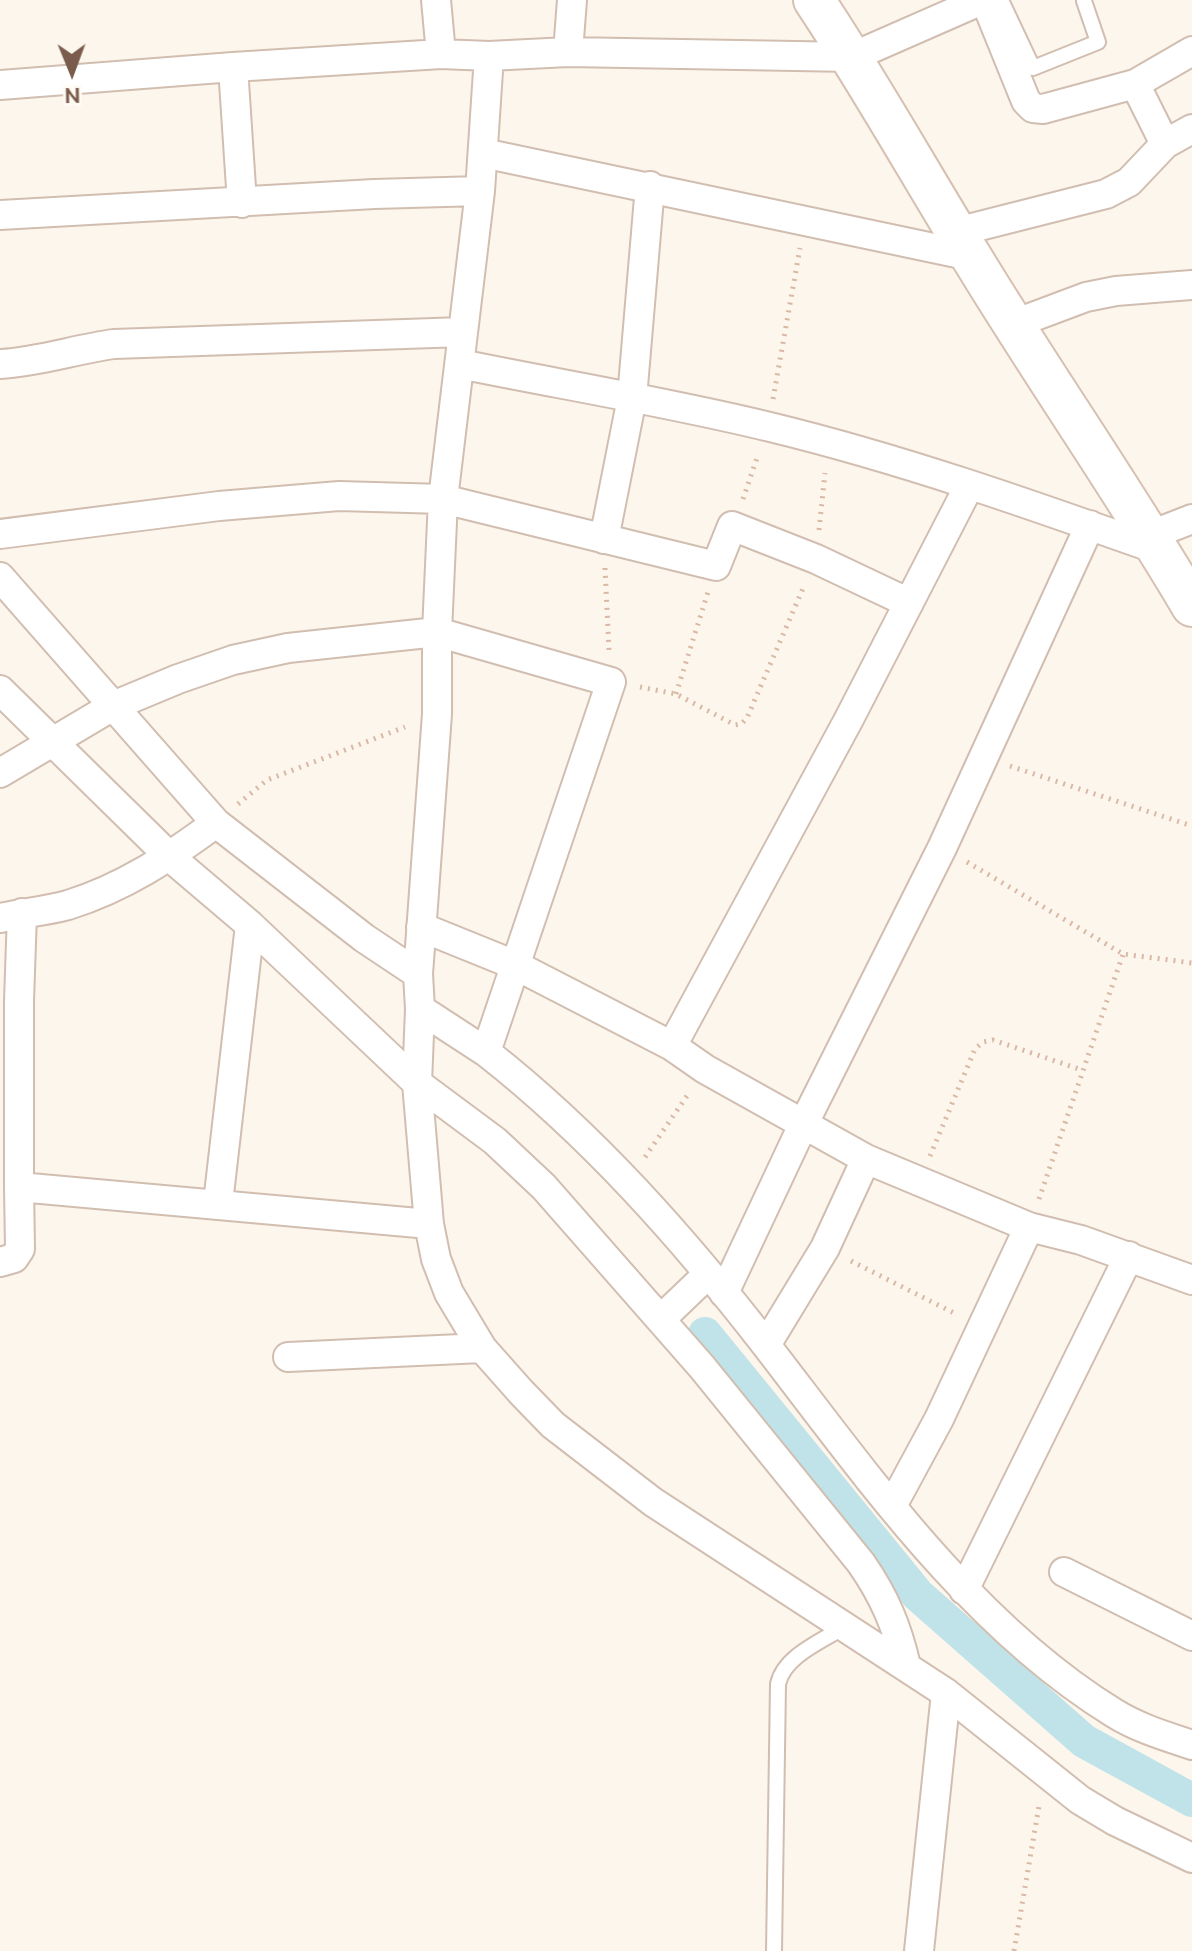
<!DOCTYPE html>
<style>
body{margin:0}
#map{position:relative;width:1192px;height:1951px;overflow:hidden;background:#fdf6ec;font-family:Ubuntu,sans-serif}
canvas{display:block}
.north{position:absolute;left:32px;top:32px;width:80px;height:80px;-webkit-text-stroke:6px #fffaf3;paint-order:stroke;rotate:179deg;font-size:22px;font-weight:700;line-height:32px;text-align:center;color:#7a5c4d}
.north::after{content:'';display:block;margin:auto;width:28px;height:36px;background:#7a5c4d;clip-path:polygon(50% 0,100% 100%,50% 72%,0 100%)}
</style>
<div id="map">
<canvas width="1192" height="1951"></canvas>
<div class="north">N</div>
</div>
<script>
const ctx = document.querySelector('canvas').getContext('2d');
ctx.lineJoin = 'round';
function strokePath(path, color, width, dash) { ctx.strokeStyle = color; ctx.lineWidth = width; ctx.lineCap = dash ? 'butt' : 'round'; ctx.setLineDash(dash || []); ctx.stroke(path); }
const canal = new Path2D(`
 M705,1334L918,1595L1084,1741L1192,1800`);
const path = new Path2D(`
 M773,399L800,248
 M743,499L758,455
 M819,530L825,473
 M605,568L609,650
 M640,687L676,694L735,725L741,724L747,718L804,586
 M676,694L708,592
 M1010,766L1192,826
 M238,804L267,780L405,727
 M967,862L1123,954L1192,963
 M930,1156L975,1049L983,1042L993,1040L1082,1070
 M645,1157L689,1093
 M1039,1199L1123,954
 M851,1261L956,1314
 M1014,1951L1039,1806`);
const service = new Path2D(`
 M1001,0L1033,68L1098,42L1084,1
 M774,1951L778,1684C784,1656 822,1641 844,1627`);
const minor = new Path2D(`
 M436,0L441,54
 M985,0L1026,101L1033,108L1043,109L1135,84L1192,51
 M568,52L572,0
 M489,56L480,191L443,499L437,632V714L418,974L420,1009L417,1083L429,1224L436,1259L449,1293L482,1348L521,1392L553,1425L653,1502L946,1693L1080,1800L1115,1821L1192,1858
 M233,67L242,203
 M1135,84L1165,144
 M0,85L233,67L441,54L489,56L568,52L852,57L982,0
 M483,153L971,256
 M0,215L374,194L480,191
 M956,232L1106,194L1129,182L1165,144L1192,129
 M1014,324L1086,297L1116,291L1192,285
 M0,364C39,362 76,349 114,344L463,332
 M460,364C563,385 668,402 770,427C902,459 1032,505 1159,550
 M0,534L219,506L339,496L443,499L716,566L732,526L816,559L909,603
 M1151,535L1192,519
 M604,539L632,398L650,186
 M0,577L216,823L364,938L418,974
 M0,690L170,857L250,925L417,1083L495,1141L544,1187L702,1367L861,1563C884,1596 897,1626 906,1666
 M0,773L113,706L178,679L233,660L288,648L437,632L611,682L486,1052C592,1135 684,1239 766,1345C867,1476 971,1625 1114,1713C1138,1728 1165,1736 1192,1745
 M22,913L19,1001V1187L429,1224
 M0,918C23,913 46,911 68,905C123,888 170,857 216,823
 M421,927L515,965L672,1046L705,1069L866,1159L1029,1227L1081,1240L1192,1280
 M420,1009L486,1052
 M672,1046L849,719L969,486
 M218,1203L250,925
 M0,1262L14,1258L20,1249L19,1187
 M724,1293L803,1125L942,848L1090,525
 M661,1319L708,1274
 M766,1345L825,1248L866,1159
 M288,1357L482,1348
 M892,1506L939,1419L1029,1227
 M1064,1572L1192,1636
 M964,1590L1129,1256
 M919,1951L946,1693`);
const secondary = new Path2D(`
 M814,0C870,84 919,172 972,258C1043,375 1122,487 1192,606`);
strokePath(canal, '#bfe3e8', 34);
strokePath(service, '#d1beb0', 18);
strokePath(minor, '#d1beb0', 32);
strokePath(secondary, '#d6c0b0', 44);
strokePath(path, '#d9b8a5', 5, [2, 6]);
strokePath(service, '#fff', 14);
strokePath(minor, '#fff', 28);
strokePath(secondary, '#fff', 40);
</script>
